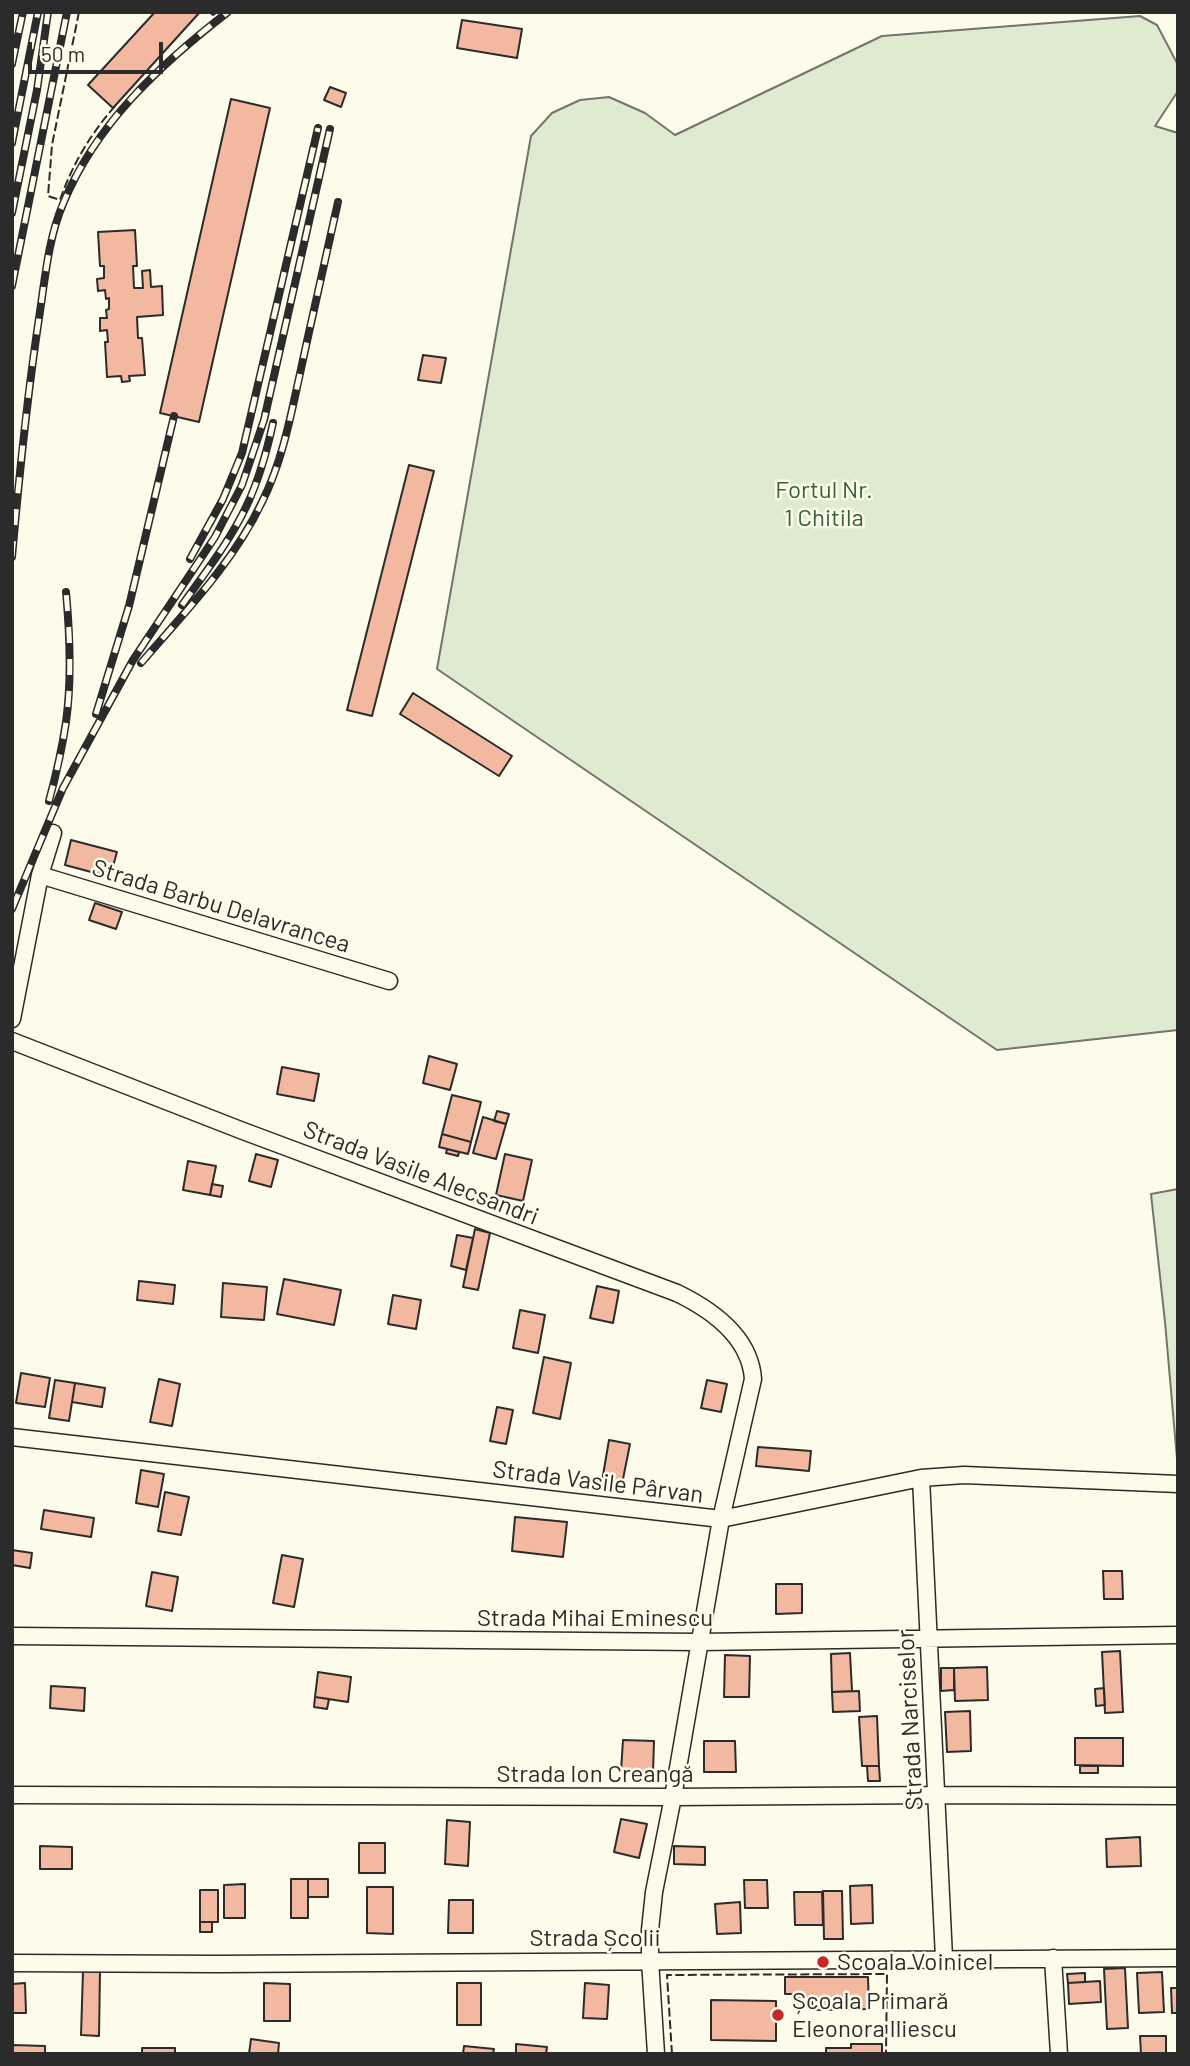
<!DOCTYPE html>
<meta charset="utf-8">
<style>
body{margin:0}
#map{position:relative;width:1190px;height:2066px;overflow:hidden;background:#fdfbea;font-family:Barlow,sans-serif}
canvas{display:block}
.frame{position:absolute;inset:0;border:14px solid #2b2b2b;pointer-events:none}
.scale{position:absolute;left:28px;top:42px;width:135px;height:32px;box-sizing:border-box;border:4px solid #2b2b2b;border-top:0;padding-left:9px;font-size:21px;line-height:24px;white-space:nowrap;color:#2b2b2b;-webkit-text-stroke:5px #fdfbea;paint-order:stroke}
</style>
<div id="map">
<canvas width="1190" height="2066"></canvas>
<div class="frame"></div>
<div class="scale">50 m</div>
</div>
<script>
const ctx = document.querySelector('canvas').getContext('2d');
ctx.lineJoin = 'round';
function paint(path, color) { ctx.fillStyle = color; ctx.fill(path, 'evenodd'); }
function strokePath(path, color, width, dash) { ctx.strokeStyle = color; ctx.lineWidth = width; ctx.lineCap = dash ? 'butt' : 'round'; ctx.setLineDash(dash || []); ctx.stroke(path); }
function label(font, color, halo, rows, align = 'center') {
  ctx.font = font + ' Barlow,sans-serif'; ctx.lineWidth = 5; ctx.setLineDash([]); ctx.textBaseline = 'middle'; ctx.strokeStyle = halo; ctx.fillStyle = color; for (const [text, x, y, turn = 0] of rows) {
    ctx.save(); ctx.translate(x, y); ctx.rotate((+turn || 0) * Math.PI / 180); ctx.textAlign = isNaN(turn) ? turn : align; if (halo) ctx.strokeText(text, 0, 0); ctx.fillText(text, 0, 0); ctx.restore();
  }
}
const green = new Path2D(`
 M1140,16L1157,25L1178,65V91L1155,126L1178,133V1030L997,1050L437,669L531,136L552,113L580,100L609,97L645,113L675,135L882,36Z
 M1178,1189V1470L1165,1322L1151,1194Z`);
const building = new Path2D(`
 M155,12H200L113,108L88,85Z
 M462,20L522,29L517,58L457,48Z
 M330,87L346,93L341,107L324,100Z
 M231,99L270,108L199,422L160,413Z
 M135,230L137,266H133L134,288H143L142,271L150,270L151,287L162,286L163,315L137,317L138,338H142L145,375L129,376L130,381L122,382L121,376L107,377L105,342H108L107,330L100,331V318H107L106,310L109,309V298L106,299L105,290L98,291L97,279L104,278V266H100L98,232Z
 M423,355L446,358L441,383L418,380Z
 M409,465L434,471L372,716L347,710Z
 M413,693L512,756L499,776L400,714Z
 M71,840L117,852L110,877L65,865Z
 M95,903L122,912L116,929L89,920Z
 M429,1056L457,1064L450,1090L423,1083Z
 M282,1067L319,1074L314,1101L277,1094Z
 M452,1095L481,1102L471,1142L442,1134Z
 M497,1111L509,1114L506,1124L494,1121Z
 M483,1117L506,1124L496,1159L473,1153Z
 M442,1134L471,1142L468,1154L439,1147Z
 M447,1149L459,1152L458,1156L446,1153Z
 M256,1154L278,1160L271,1187L249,1181Z
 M505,1154L532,1160L523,1201L496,1195Z
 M188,1161L216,1166L210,1195L183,1190Z
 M212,1184L223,1186L221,1197L210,1195Z
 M475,1229L490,1233L478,1290L463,1287Z
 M457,1235L473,1238L466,1270L451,1266Z
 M284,1279L341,1290L334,1325L277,1314Z
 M139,1281L175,1285L173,1304L137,1300Z
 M223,1283L267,1287L264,1320L221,1317Z
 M597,1286L619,1291L613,1323L590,1318Z
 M393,1295L421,1300L416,1329L388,1324Z
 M520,1310L545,1315L538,1353L513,1348Z
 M544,1357L571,1363L560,1419L533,1413Z
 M21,1373L50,1378L45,1407L16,1403Z
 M159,1379L180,1384L172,1426L150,1422Z
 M55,1380L75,1383L69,1421L49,1418Z
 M707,1380L727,1384L721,1412L701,1408Z
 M75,1383L105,1388L102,1407L72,1402Z
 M497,1407L513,1410L506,1444L490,1441Z
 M609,1440L630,1444L622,1484L602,1481Z
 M758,1447L811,1451L809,1471L756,1466Z
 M141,1470L164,1474L158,1507L136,1503Z
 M165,1492L189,1497L181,1535L158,1531Z
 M44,1510L94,1518L91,1537L41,1529Z
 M515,1517L567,1522L563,1557L512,1551Z
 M12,1550L32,1553L30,1568L12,1565Z
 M282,1555L303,1559L294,1607L273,1603Z
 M1103,1571H1122L1123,1599H1104Z
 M152,1572L178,1577L172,1611L146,1606Z
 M776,1584H802V1613L776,1614Z
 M1120,1651L1123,1712L1105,1713L1102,1652Z
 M850,1653L852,1691L832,1692L831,1654Z
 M725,1655L750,1656L749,1697H724Z
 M987,1667L988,1700L955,1701L954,1668Z
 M941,1668H954V1690L941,1691Z
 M318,1672L351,1677L348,1702L315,1697Z
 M51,1686L85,1688L84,1711L50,1708Z
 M1104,1688L1105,1705L1096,1706L1095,1689Z
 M859,1691L860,1711L833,1712L832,1692Z
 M315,1697L329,1699L327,1709L314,1707Z
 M970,1711L971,1751L947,1752L945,1712Z
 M877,1716L879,1766H862L859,1717Z
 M1075,1738H1123V1766L1075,1765Z
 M623,1740L654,1741L653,1772L621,1771Z
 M704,1741H735L736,1772H704Z
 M867,1766H879L880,1781H868Z
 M1080,1766H1098V1773H1080Z
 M621,1819L647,1824L639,1858L614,1852Z
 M447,1820L470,1822L468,1866L445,1864Z
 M1140,1837L1141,1866L1107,1867L1106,1839Z
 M359,1843H385V1873H359Z
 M40,1846L72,1847V1869H40Z
 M674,1846L705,1847V1865L674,1864Z
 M291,1879H308V1918H291Z
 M308,1879H328V1897H308Z
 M744,1880H767L768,1908H745Z
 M245,1884V1918H224V1885Z
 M872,1885L873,1923L851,1924L850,1886Z
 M367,1887H393V1934L367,1933Z
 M200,1890H218V1922H200Z
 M823,1891H842L843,1939H824Z
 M794,1892H822L823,1925H795Z
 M449,1900H473V1933H448Z
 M740,1902L741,1933L717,1934L715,1904Z
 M200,1922H212V1932H200Z
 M1125,1968L1128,2028L1107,2029L1104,1969Z
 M83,1971L100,1972L99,2036L81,2035Z
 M1162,1972L1164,2012L1139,2013L1137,1973Z
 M1085,1973V1982L1068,1983L1067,1974Z
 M785,1977H868L869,2009L812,2010V1997L798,1998V1994H785Z
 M1100,1981L1101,2002L1069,2004L1068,1983Z
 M25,1983L26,2013H12V1984Z
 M264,1983L290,1984V2021H264Z
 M457,1983H481V2025H457Z
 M585,1983L609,1985L607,2019L583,2018Z
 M1171,1988H1178V2013H1172Z
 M711,2000L776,2001V2041L711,2040Z
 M1140,2036H1166V2054H1141Z
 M251,2039L279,2043L278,2054H249Z
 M516,2044L547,2047L546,2054H516Z
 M851,2044H882V2054H826V2048H851Z
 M13,2045L45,2046V2054H13Z
 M464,2046L494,2049L493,2054H463Z
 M142,2048H175V2054H142Z`);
const minor = new Path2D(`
 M40,875L389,981
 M12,1019L40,875L53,833
 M12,1041L243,1131L677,1293C712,1310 750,1337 753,1379L721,1519L673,1797L654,1892L650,1930V1960L656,2054
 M12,1437L721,1519L921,1478L964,1475L1178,1484
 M921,1478L944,1958
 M12,1636L700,1642L1178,1635
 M12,1795L673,1797L937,1795L1178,1796
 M1053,1958L1059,2054
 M12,1963L217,1964L1178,1958`);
const rail = new Path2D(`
 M12,64L23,12
 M12,143L38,12
 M12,213L37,90L48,12
 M12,286L67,12
 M12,557C19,477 27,398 39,318C45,280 48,239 63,204C96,123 161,64 228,12
 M190,559L223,499L242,453L318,128
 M182,605C205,573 230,541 247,505C259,479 267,451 273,423
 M141,663C185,612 233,563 262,502C283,460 291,414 301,369C313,313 326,257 338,202
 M96,714L129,606L174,416
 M49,801C56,775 62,749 66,722C72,679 70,635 66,592
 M12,909L63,788L133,660L215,537L242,485L264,420L330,129`);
const fence = new Path2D(`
 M79,12L52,145L48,196L60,200C72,165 91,133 116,105
 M209,12L213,15L217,12
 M672,2054L667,1975L887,1974L886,2054`);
const markers = [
 [823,1962,7,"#c62828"],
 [778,2015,7,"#c62828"]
];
const parkNames = [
 ["Fortul Nr.",824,490],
 ["1 Chitila",824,518]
];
const streetNames = [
 ["Strada Barbu Delavrancea",221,906,17],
 ["Strada Vasile Alecsandri",421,1173,21],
 ["Strada Vasile Pârvan",598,1482,7],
 ["Strada Mihai Eminescu",595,1618],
 ["Strada Narciselor",910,1720,-93],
 ["Strada Ion Creangă",595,1774],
 ["Strada Școlii",595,1938]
];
const poiNames = [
 ["Scoala Voinicel",837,1962],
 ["Școala Primară",792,2001],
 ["Eleonora Iliescu",792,2029]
];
paint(green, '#deebd1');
strokePath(green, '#74746e', 2);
paint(building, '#f2b8a0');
strokePath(building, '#2b2b2b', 2);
strokePath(minor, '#2b2b2b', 19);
strokePath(minor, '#fdfbea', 16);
strokePath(rail, '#2b2b2b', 8);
strokePath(rail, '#fdfbea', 5, [16]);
strokePath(fence, '#2b2b2b', 2, [9, 3.5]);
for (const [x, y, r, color] of markers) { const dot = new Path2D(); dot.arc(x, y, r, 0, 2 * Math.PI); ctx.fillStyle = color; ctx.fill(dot); strokePath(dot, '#fdfbea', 2.5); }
label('24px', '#34623c', '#fdfbea', parkNames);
label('24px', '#2b2b2b', '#fdfbea', streetNames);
label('24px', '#2b2b2b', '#fdfbea', poiNames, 'left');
</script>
